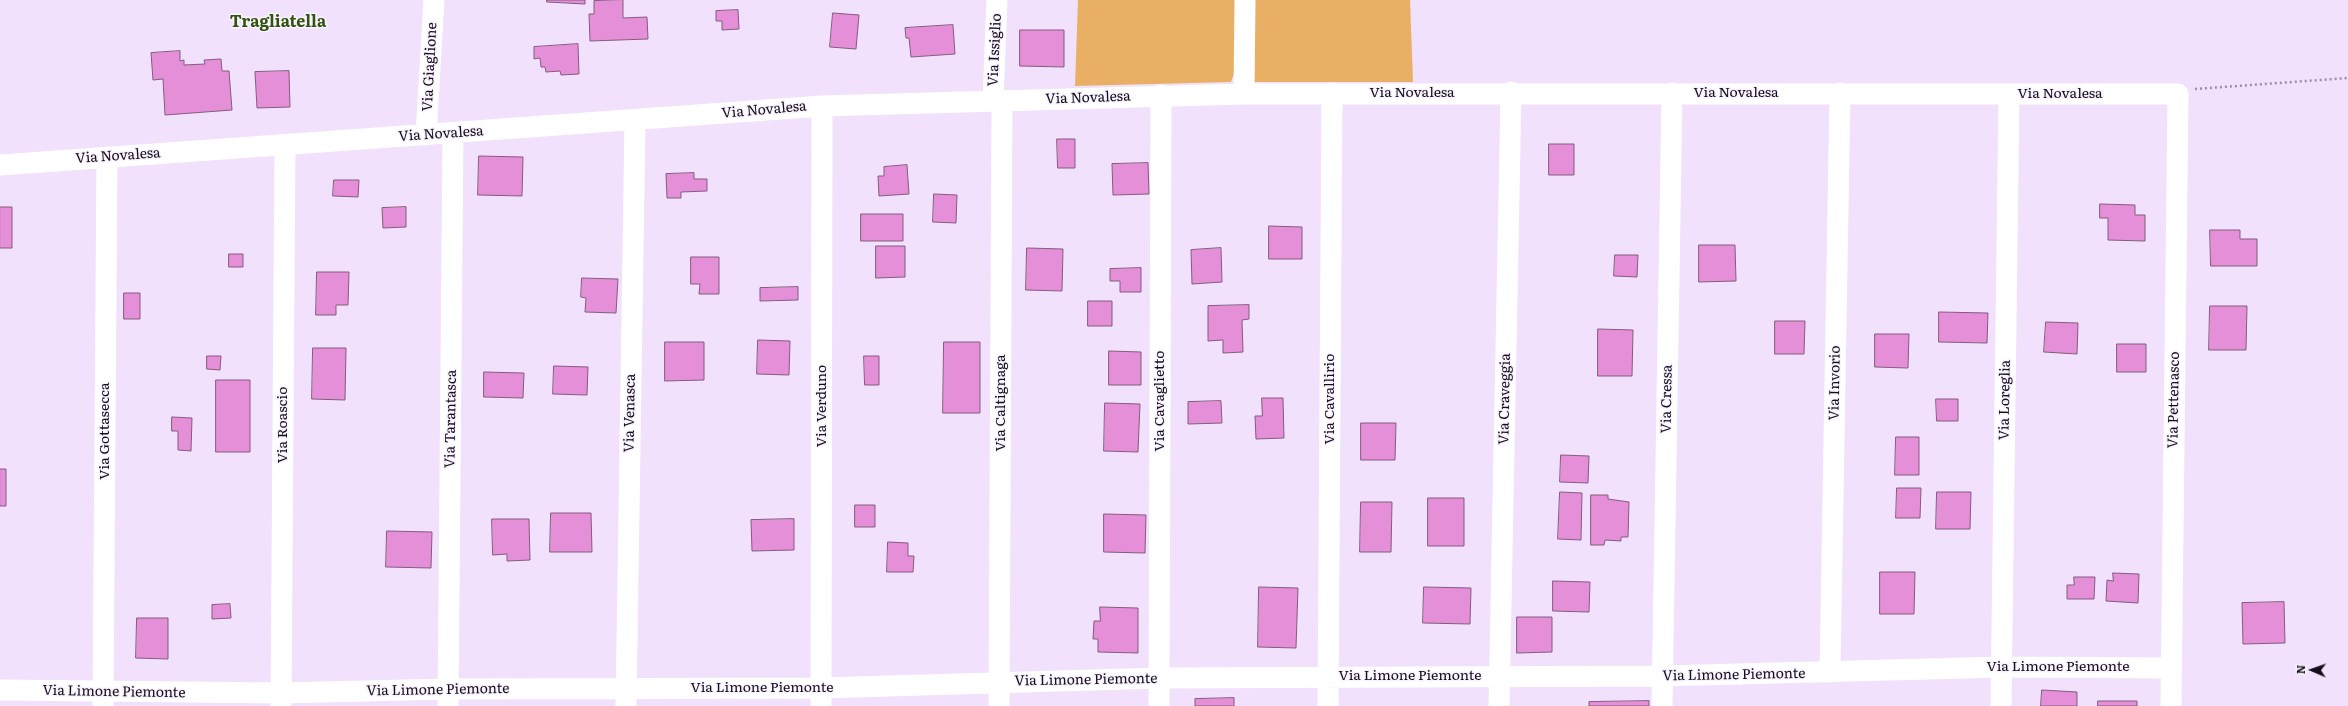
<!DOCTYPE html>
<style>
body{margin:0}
#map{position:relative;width:2348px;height:706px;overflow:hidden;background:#f1e1fc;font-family:Literata,serif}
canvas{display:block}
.north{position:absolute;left:2292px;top:650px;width:40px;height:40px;-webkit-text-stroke:3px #f8f3fc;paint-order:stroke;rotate:272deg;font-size:11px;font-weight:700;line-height:16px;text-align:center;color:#160d1c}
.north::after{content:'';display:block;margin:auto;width:14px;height:18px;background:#160d1c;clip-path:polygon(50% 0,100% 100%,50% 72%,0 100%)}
</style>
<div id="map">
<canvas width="2348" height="706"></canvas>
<div class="north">N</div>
</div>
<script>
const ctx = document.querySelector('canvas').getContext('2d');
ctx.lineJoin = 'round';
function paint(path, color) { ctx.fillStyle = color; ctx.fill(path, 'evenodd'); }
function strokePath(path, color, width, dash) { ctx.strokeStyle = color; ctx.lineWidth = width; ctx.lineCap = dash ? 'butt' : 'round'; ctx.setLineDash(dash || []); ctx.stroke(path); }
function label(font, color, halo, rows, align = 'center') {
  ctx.font = font + ' Literata,serif'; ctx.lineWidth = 3; ctx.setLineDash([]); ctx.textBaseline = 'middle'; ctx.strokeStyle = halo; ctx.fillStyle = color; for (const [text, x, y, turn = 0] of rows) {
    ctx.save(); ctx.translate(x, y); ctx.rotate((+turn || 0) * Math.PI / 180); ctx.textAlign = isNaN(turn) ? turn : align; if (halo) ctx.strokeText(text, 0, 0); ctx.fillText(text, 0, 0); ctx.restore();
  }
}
const green = new Path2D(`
 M1078,0H1236L1234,74L1231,82L1075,86Z
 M1253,0H1410L1413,82H1251Z`);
const building = new Path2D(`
 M547,0H585V4L547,2Z
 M623,0V18L647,17L648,39L590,41L589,14H594V1Z
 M738,10L739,29L722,30V21H716V11Z
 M833,13L859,15L856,49L830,47Z
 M953,25L955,54L911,57L909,38H906L905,28Z
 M1020,30H1064V67L1020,66Z
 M578,44L579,74L561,75L560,71L546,72L545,67H541L540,58L534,59V47Z
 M180,51V61L184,60V65L205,64L204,60L221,59L222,71H229L232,110L165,115L163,79L153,80L151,53Z
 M289,71L290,107L257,108L255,72Z
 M1057,139H1075V168H1058Z
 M1549,144H1574V175H1549Z
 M479,156L523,157L522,196L478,195Z
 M1148,163L1149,194L1113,195L1112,164Z
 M907,165L909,194L879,196L878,176H884V167Z
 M694,173V179H707V191L681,192V198H667L666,174Z
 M334,180H359L358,197L333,196Z
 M934,194L957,195L956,223L933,222Z
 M2100,204L2135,205V215H2145V241L2108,240V218H2100Z
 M0,207H12V248H0Z
 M406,207V227L383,228L382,208Z
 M861,214H903V241H861Z
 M1269,226L1302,227V259H1269Z
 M2210,230H2240V239H2257V266H2211Z
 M1699,245H1735L1736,281L1699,282Z
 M876,246H905V277L876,278Z
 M1027,248L1063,249L1062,291L1026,290Z
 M1221,248L1222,282L1192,284L1191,250Z
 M229,254H243V267H229Z
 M1615,255H1638L1637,277L1614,276Z
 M691,257H719V294H699L700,284H691Z
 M1141,268V292H1120V281H1110V269Z
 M317,272H349L348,305H336V315H316Z
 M582,278L618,279L616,313L585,312L586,298L581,297Z
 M798,287V300L760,301V288Z
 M124,293H140V319H124Z
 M1088,301H1112V326H1088Z
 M1249,305V319L1242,320L1243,352L1223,353V340L1208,341V306Z
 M2210,306H2247L2246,350H2209Z
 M1939,312L1988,313L1987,343L1939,342Z
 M1775,321H1805L1804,354H1775Z
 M2046,322L2078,323L2077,354L2044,352Z
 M1598,329L1633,330L1632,376H1598Z
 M1875,334H1909L1908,368L1875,367Z
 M758,340L790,341L789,375L757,374Z
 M665,342H704V380L665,381Z
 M944,342H980V413H943Z
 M2117,344H2146V372H2117Z
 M313,348H346L345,400L312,399Z
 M1109,351L1141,352V385H1109Z
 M207,356H221L220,370L207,369Z
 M864,356H879V385H865Z
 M554,366L588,367L587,395L553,394Z
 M484,372L524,373L523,398L484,397Z
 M216,380H250V452H216Z
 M1262,398H1283L1284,438L1256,439L1255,416H1262Z
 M1936,399H1958V421H1937Z
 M1221,401L1222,423L1188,424V402Z
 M1105,403L1140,404L1138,452L1104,451Z
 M172,417L192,418L191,451L178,450V431H172Z
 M1361,423H1396L1395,460H1361Z
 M1896,437H1919V475H1895Z
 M1561,455L1589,456L1588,483L1560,482Z
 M0,469H6V506H0Z
 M1897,488H1921L1920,518H1896Z
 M1560,492L1582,493L1581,540L1558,539Z
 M1937,492H1971L1970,529H1936Z
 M1591,495H1608V499L1629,502L1628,537H1621V541L1605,540L1604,545H1591Z
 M1428,498H1464V546H1428Z
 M1361,502H1392L1391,552H1360Z
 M855,505H875V527H855Z
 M551,513H591L592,552H550Z
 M1104,514L1146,515L1145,553L1104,552Z
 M492,519H529L530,560L507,561V554L493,555Z
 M794,519V550L752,551L751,520Z
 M387,531L432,532L431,568L386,567Z
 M888,542L908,543V556H914L913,572H887Z
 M1880,572H1915L1914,614H1880Z
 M2113,573L2139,574L2138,603L2106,601L2107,580L2113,581Z
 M2074,577H2095L2094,599H2067V585H2074Z
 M1553,581L1590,582L1589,612L1553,611Z
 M1259,587L1298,588L1296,648L1258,647Z
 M1424,587L1471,588L1470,624L1423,623Z
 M2284,602L2285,643L2243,644L2242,603Z
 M230,604L231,618L212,619V605Z
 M1100,607L1138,608V653L1098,652V639H1093L1094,621H1100Z
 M1517,617H1552V652L1517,653Z
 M137,618H168V659L136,658Z
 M2042,690L2077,692V706H2041Z
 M1234,698V706H1195V699Z
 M1649,701V706H1589V702Z
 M2098,701H2137V706H2098Z`);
const path = new Path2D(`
 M2195,89L2348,78`);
const street = new Path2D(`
 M1244,94L1245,0
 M993,101L997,0
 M426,135L434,0
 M0,165L822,106L1244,94H2178L2171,706
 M1830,672L1840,93
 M0,690L281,693L448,689L821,688L1160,678L1662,676L2002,667L2171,668
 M103,706L107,157
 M281,706L285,145
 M448,706L453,133
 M626,706L635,121
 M821,706L822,106
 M999,706L1002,100
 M1159,706L1161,95
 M1328,706L1332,93
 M1499,706L1511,92
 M1662,706L1672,93
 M2001,706L2009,94`);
const streetNames = [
 ["Via Issiglio",995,50,-87],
 ["Via Giaglione",430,67,-87],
 ["Via Novalesa",1412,93],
 ["Via Novalesa",1736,93],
 ["Via Novalesa",2060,94],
 ["Via Novalesa",1088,98,-2],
 ["Via Novalesa",764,110,-5],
 ["Via Novalesa",441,134,-4],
 ["Via Novalesa",118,156,-4],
 ["Via Invorio",1835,383,-89],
 ["Via Cavallirio",1330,399,-90],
 ["Via Craveggia",1505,399,-89],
 ["Via Cressa",1667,399,-89],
 ["Via Loreglia",2005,400,-89],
 ["Via Pettenasco",2174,400,-89],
 ["Via Cavaglietto",1160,401,-90],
 ["Via Caltignaga",1001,403,-90],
 ["Via Verduno",822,406,-90],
 ["Via Venasca",630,413,-89],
 ["Via Tarantasca",451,419,-89],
 ["Via Roascio",283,425,-90],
 ["Via Gottasecca",105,431,-90],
 ["Via Limone Piemonte",2058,667],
 ["Via Limone Piemonte",1734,675,-1],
 ["Via Limone Piemonte",1410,676],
 ["Via Limone Piemonte",1086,680,-1],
 ["Via Limone Piemonte",762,688],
 ["Via Limone Piemonte",438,690,-1],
 ["Via Limone Piemonte",114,692,1]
];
const quarterNames = [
 ["Tragliatella",278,22]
];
paint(green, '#e9af64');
paint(building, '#e48fd8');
strokePath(building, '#835c7d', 1);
strokePath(path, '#9c8fa5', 2.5, [2, 3]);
strokePath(street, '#fff', 21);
label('14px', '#160d1c', '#f8f3fc', streetNames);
label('bold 16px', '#32520f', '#f8f3fc', quarterNames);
</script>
